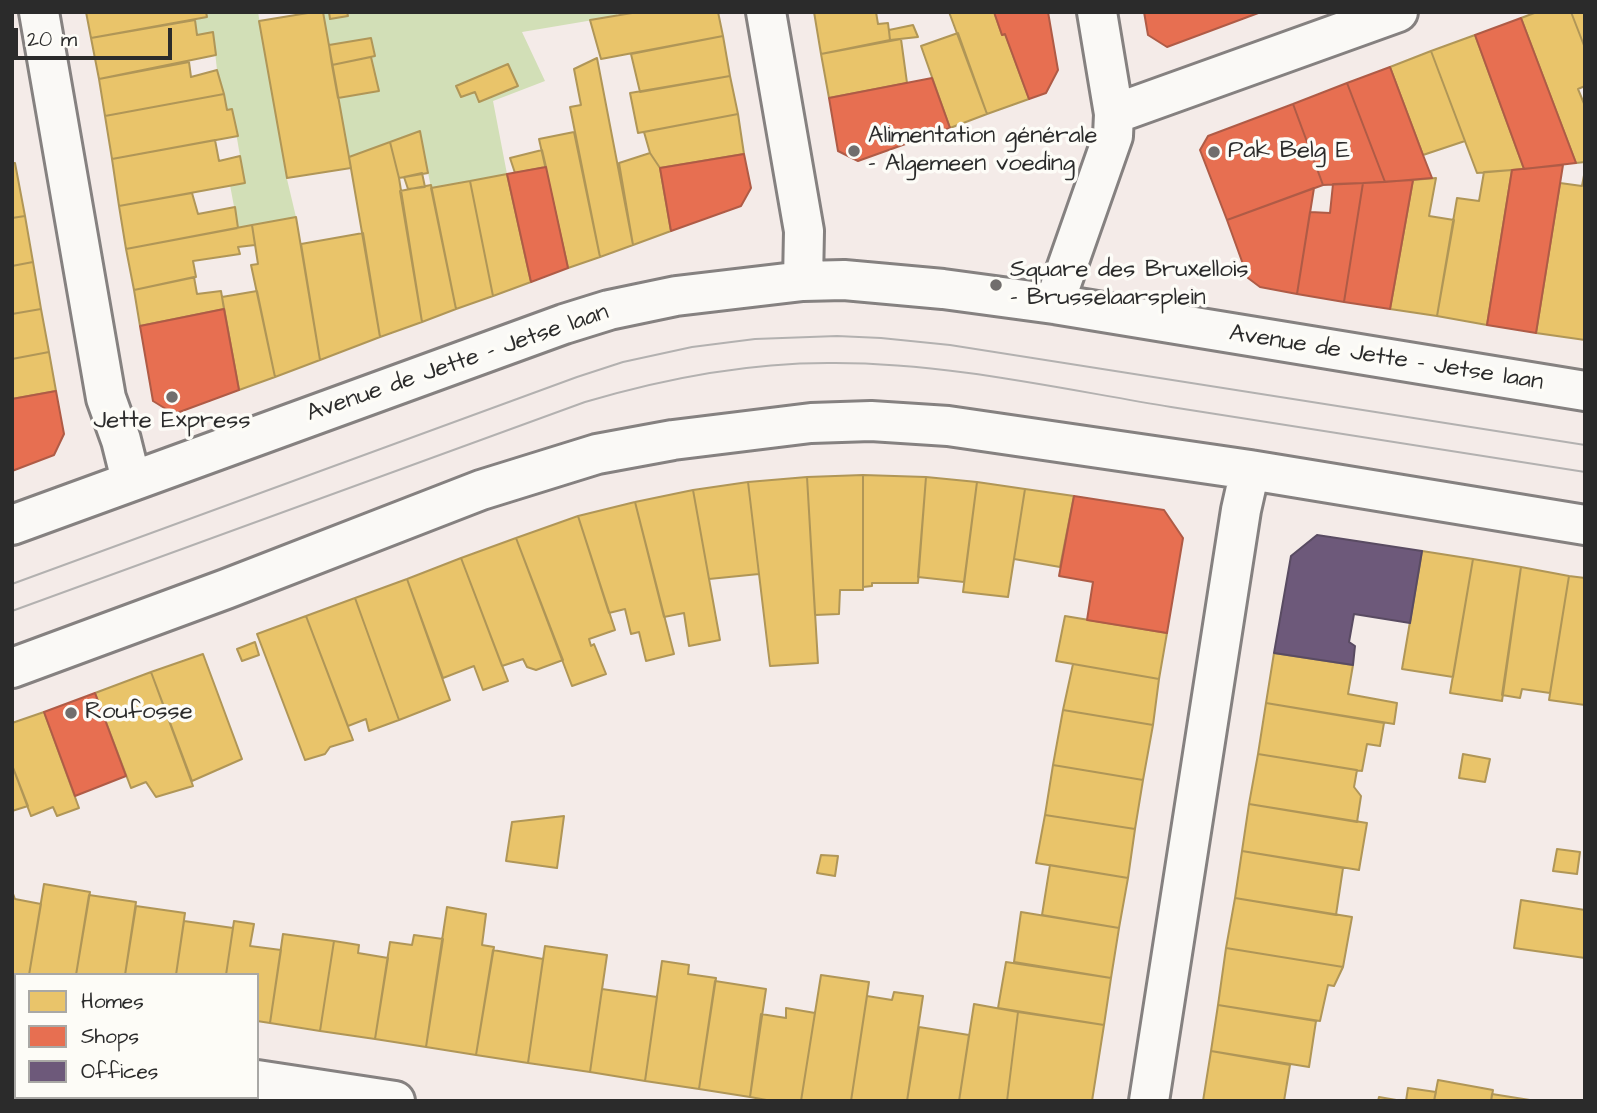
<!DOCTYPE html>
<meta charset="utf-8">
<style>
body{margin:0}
#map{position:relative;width:1597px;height:1113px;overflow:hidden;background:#f4ebe8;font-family:"Architects Daughter",sans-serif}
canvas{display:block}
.frame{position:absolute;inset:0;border:14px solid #2b2b2b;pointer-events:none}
.legend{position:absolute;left:14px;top:973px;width:245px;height:126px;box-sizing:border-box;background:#fdfcf7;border:2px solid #a9a8a5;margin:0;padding:9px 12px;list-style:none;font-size:21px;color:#2b2b2b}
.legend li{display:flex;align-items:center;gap:14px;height:35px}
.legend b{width:35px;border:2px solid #a9a8a5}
.scale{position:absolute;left:14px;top:28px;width:158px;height:32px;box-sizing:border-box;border:4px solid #2b2b2b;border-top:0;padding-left:9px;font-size:21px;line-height:24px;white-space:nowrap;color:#2b2b2b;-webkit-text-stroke:5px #fdfcf7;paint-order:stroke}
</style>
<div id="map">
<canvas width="1597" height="1113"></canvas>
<div class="frame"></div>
<ul class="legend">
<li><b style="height:19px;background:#e9c46a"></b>Homes</li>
<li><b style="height:19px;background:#e76f51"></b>Shops</li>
<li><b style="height:19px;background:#6d597a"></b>Offices</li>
</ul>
<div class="scale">20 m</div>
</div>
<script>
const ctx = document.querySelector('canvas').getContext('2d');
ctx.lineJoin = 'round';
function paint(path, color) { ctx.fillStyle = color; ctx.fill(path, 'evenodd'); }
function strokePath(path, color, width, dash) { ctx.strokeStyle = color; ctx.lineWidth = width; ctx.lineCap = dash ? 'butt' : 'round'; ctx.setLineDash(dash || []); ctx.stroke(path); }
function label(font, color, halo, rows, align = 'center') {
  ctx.font = font + ' "Architects Daughter",sans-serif'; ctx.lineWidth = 7; ctx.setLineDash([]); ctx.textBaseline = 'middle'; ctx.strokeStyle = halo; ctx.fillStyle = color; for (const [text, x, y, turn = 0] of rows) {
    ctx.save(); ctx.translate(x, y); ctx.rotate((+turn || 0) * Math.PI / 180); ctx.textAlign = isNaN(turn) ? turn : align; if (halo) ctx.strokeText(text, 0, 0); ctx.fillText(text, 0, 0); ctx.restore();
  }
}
const green = new Path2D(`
 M206,12H258L286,175L296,217L238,228L230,185L240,156L232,109L227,110L217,70L213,33L197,35L195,20L207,17Z
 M323,12H617V16L522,32L545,81L493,101L507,174L431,188L420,131L349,157L338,98L379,91L371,57L375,56L329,45Z`);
const homes = new Path2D(`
 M86,12H206L207,17L91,38Z
 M314,12H323L351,168L287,178L259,21Z
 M329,12H347L348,16L330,19Z
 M638,12H718L723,36L601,59L590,20Z
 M814,12H876L878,24L888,23L890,40L821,54Z
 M949,12H994L1002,35L1005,34L1029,99L987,114Z
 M1537,12H1571L1585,48V86L1578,89L1585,106V162L1576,163L1521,18Z
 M1571,12H1585V48Z
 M195,20L197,35L213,32L216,55L99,79L91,38Z
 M913,25L918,37L890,40L889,30Z
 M958,33L987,114L950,128L921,46Z
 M1475,35L1524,169L1477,173L1431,51Z
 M723,36L730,76L640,92L631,54Z
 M371,38L375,56L332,65L329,45Z
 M901,39L907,83L829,98L821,54Z
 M1431,51L1465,141L1423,155L1390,67Z
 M371,57L379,91L338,98L332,65Z
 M597,58L633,245L600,257L570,107L581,105L574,69Z
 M189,62L191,77L217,70L224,94L105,116L99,79Z
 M508,64L518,86L479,102L475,92L461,97L456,86Z
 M730,76L738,114L638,133L630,93Z
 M224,94L227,110L232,109L238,136L112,159L105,116Z
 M738,114L744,154L660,168L650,153L644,132Z
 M420,131L428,173L399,178L390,142Z
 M574,132L600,257L568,268L539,139Z
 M215,140L219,161L240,156L245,183L119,206L112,159Z
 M390,142L399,178L422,322L380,337L349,157Z
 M542,150L546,167L515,173L510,158Z
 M650,153L660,168L671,231L633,245L619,163Z
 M12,163H15L25,216L12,218Z
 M1512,170L1487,325L1437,316L1457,198L1479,201L1484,172Z
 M1585,170V340L1536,333L1560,183L1582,186Z
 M422,173L425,187L408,189L404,177Z
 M507,174L531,282L493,296L470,181Z
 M1436,178L1429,216L1454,220L1437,316L1390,309L1413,180Z
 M470,181L493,296L456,309L431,188Z
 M431,185L456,309L422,322L400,191Z
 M192,193L198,214L235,207L238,228L126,249L119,206Z
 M25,216L33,262L12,266V218Z
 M296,217L320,360L275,377L251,265L258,264L252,225Z
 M252,225L255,245L238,247L240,254L193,261L196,277L134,290L126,249Z
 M363,233L380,337L320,360L301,244Z
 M33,262L41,309L12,314V266Z
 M194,277L197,294L221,291L224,309L140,326L134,290Z
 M257,291L275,377L239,390L222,297Z
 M41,309L49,352L12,359V314Z
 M49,352L56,391L12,399V359Z
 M863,475L926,477L918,583H872V586L863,587Z
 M863,475V590H840L839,614L815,615L807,477Z
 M807,477L818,663L770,666L748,482Z
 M926,477L977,482L964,582L918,577Z
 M748,482L759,574L709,579L693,490Z
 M977,482L1025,489L1008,597L963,592Z
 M1025,489L1074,496L1060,567L1014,559Z
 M693,490L720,640L689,646L684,613L664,617L635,502Z
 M635,502L674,654L646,661L639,632L631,634L625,609L609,613L578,516Z
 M578,516L615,630L589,639L591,646L594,644L606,674L572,686L516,538Z
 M516,538L563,660L536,670L527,667L523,659L502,666L461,558Z
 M1422,551L1473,559L1453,677L1402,669Z
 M461,558L508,681L483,690L474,666L443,678L407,579Z
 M1473,559L1521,567L1502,701L1450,693Z
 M1521,567L1569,576L1550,693L1522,689L1520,698L1502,695Z
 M1569,576L1585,578V705L1549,700Z
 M407,579L450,700L399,720L355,598Z
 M355,598L399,720L369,731L366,719L348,726L306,616Z
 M306,616L353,740L330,747L325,754L305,760L257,634Z
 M1065,616L1167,633L1159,679L1056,661Z
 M255,642L259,655L242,661L237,649Z
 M1274,653L1353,665L1348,694L1397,703L1394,724L1266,703Z
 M203,654L242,759L192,781L151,672Z
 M1073,664L1159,679L1153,725L1063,710Z
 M151,672L193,786L156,797L146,782L131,788L95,693Z
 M1266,703L1384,723L1380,746L1367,744L1362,771L1258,754Z
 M1063,710L1153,725L1143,780L1053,765Z
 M44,712L79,808L57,816L53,807L31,816L12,765V723Z
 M1258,754L1357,770L1354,787L1361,796L1357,822L1249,804Z
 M1463,754L1490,759L1485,782L1459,778Z
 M12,765L28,806L12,811Z
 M1053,765L1143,780L1135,829L1045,815Z
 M1249,804L1367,823L1359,870L1242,851Z
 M1045,815L1135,829L1128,878L1036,863Z
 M564,816L557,868L506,861L512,822Z
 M1557,849L1580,852L1577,874L1553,871Z
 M1242,851L1343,868L1336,915L1235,898Z
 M821,855L838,856L835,876L817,873Z
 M1050,865L1128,878L1119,928L1042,915Z
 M44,884L90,892L76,975H29Z
 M12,891L15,899L41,904L29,975H16V983H12Z
 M89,895L136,902L125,975H76Z
 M1235,898L1352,917L1343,967L1226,948Z
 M1521,900L1585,910V958L1514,948Z
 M136,906L185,913L176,975H125Z
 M447,907L486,914L482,945L494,947L476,1055L426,1047Z
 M1021,912L1119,928L1111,978L1014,962Z
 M184,921L233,928L226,975H176Z
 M234,921L254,924L250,946L281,950L270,1023L257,1021V975H226Z
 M283,934L334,941L320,1031L270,1023Z
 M414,935L443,939L426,1047L375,1039L390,942L412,945Z
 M334,941L359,945L358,953L388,958L375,1039L320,1031Z
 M545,946L607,955L590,1072L528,1063Z
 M1226,948L1343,967L1334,986L1328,985L1320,1021L1218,1005Z
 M493,950L543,959L528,1063L476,1055Z
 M662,961L689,965L688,974L716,978L699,1089L645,1081Z
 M1006,962L1111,978L1104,1025L998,1008Z
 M821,975L869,982L851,1101H801Z
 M715,981L766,989L750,1097L699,1089Z
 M602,989L657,997L645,1081L590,1072Z
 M894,992L923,996L907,1101H851L867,996L892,1000Z
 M974,1004L1018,1012L1007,1101H959Z
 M1218,1005L1316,1021L1309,1067L1211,1051Z
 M786,1008L815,1013L801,1101H772L750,1097L761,1014L786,1018Z
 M1018,1012L1104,1025L1092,1101H1007Z
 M919,1027L969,1035L959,1101H907Z
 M1211,1051L1290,1065L1284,1101H1203Z
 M1438,1080L1493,1090L1491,1101H1434Z
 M1408,1088L1436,1092L1434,1101H1406Z
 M1492,1094L1536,1101H1491Z
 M1379,1097L1402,1101H1378Z`);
const shops = new Path2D(`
 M994,12H1048L1058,70L1046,93L1029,99L1005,34L1002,35Z
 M1144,12H1261L1167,47L1148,35Z
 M1521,18L1576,163L1524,169L1475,35Z
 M1390,67L1423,155L1432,178L1385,182L1347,83Z
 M932,78L950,128L858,161L838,151L829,98Z
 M1347,83L1385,182L1323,185L1293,104Z
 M1293,104L1323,185L1227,220L1200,150L1208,136Z
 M744,154L751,188L741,206L671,231L660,168Z
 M1563,165L1536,333L1487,325L1512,170Z
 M546,167L568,268L531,282L507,174Z
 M1413,180L1390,309L1344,302L1363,183Z
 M1363,183L1344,302L1297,294L1310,212L1330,213L1333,184Z
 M1314,188L1297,294L1260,287L1248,278L1227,220Z
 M224,309L239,390L174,414L153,401L140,326Z
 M56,391L64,434L54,455L12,471V399Z
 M1074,496L1164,510L1183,538L1167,633L1087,620L1093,582L1059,576Z
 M95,693L126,776L75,796L44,712Z
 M12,1094L16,1095V1097L52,1101H12Z`);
const offices = new Path2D(`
 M1317,535L1422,551L1410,623L1354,614L1349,642L1355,646L1353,665L1274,653L1291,556Z`);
const minor = new Path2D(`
 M39,12L106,398L121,440L131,480
 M766,12L804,231L803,281
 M1114,114L1398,12
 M1054,304L1113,136L1114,114L1097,12
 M12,525L564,324L609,310L676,296L803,281L844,280L943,289L1054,304L1585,391
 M12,668L226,589L481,490L597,454L673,440L811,423L871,421L948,426L1250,470L1585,525
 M12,1042L16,1043
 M257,1080L395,1101
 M1149,1101L1241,510L1250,470`);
const tram = new Path2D(`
 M12,584L577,377L623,362L692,347L755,339L837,336L881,338L950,345L1585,445
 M12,611L585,402C666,378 750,362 835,363C948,363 1061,389 1171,407C1309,428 1447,450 1585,472`);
const markers = [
 [854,151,7,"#716e6d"],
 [1214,152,7,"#716e6d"],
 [996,285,7,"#716e6d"],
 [172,397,7,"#716e6d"],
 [71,713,7,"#716e6d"]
];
const poiNames = [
 ["Alimentation générale",868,137],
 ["- Algemeen voeding",868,165],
 ["Pak Belg E",1228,152],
 ["Square des Bruxellois",1010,271],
 ["- Brusselaarsplein",1010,299],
 ["Jette Express",172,422,"center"],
 ["Roufosse",85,713]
];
const streetNames = [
 ["Avenue de Jette - Jetse laan",1386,359,9],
 ["Avenue de Jette - Jetse laan",458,364,-19]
];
paint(green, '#d2dfb7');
paint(homes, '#e9c46a');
strokePath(homes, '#b09657', 2);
paint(shops, '#e76f51');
strokePath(shops, '#af5b46', 2);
paint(offices, '#6d597a');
strokePath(offices, '#594b62', 2);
strokePath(minor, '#858180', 44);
strokePath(minor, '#faf9f6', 38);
strokePath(tram, '#b3b1b0', 2);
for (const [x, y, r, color] of markers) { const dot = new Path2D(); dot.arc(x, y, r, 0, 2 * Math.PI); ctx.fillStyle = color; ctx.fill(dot); strokePath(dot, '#fdfcf7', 2.5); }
label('24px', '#2b2b2b', '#fdfcf7', poiNames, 'left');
label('24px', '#2b2b2b', '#fdfcf7', streetNames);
</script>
